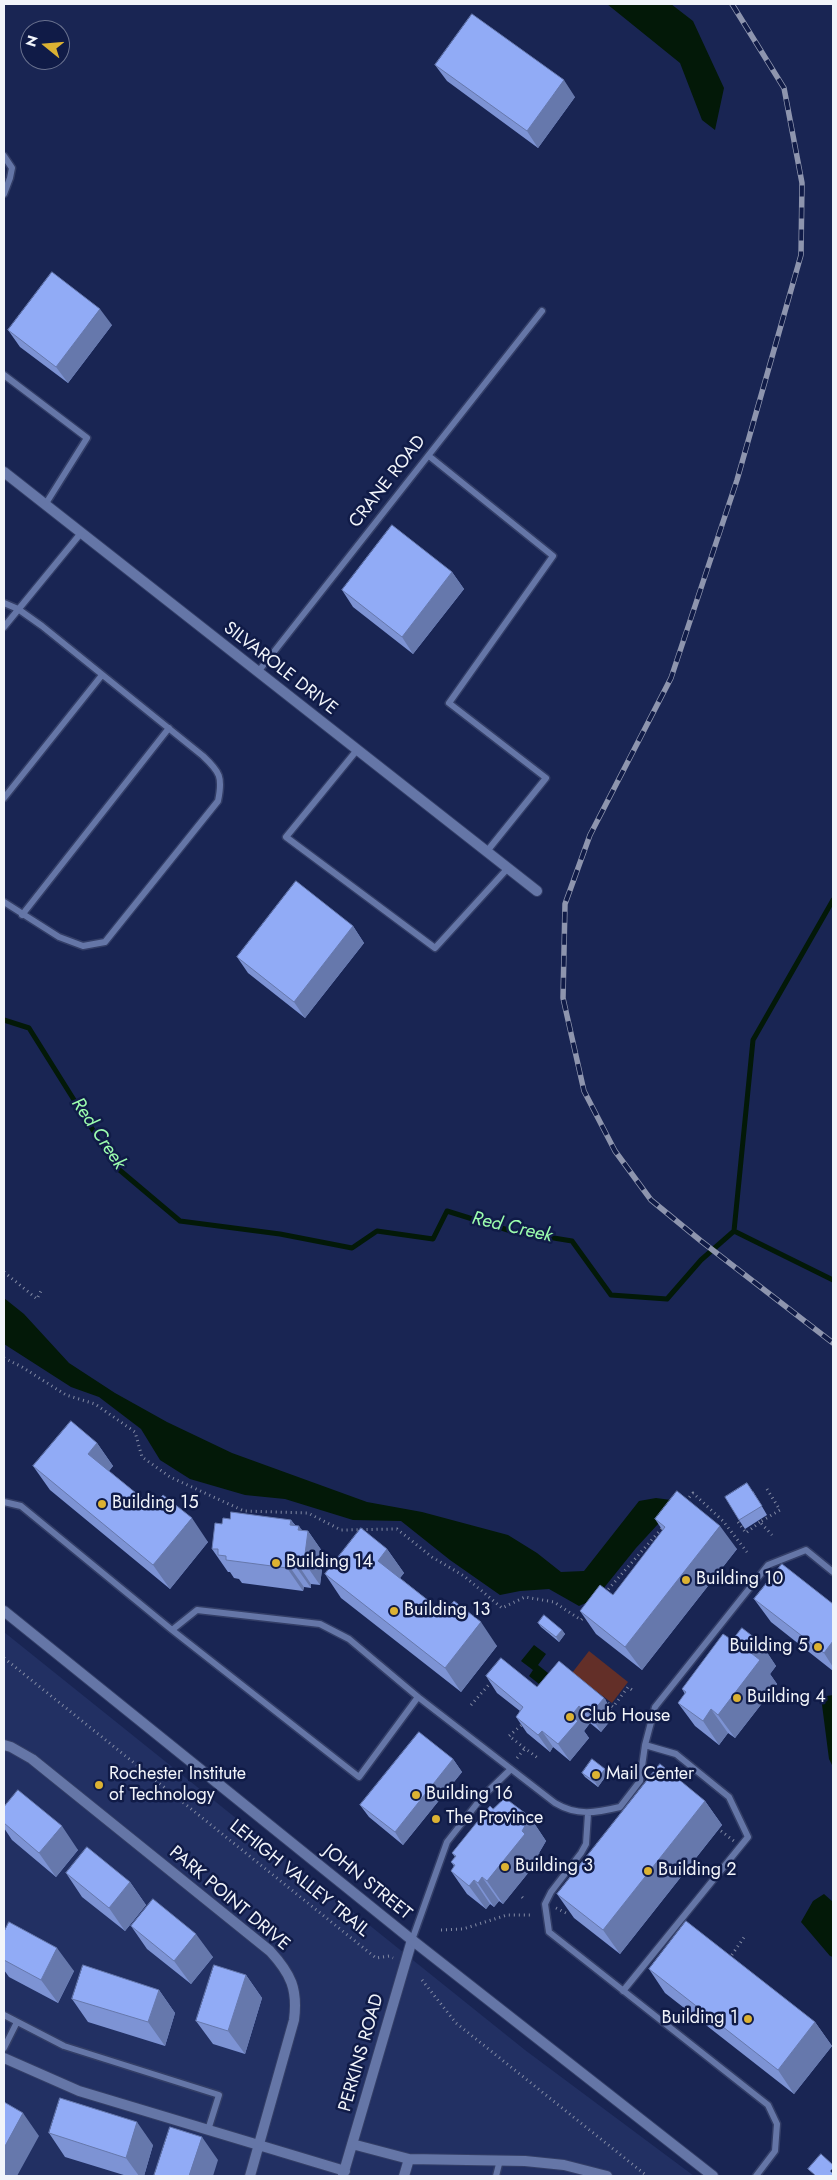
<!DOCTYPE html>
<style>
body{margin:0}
#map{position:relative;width:837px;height:2180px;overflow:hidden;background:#192553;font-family:Jost,sans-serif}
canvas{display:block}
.frame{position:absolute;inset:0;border:5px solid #f1f4fa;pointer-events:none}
.north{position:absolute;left:20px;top:20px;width:50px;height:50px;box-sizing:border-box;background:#101b47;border:1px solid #6a728f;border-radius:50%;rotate:287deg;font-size:14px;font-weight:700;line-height:20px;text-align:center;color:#f1f4fa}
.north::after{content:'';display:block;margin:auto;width:18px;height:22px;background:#dcb233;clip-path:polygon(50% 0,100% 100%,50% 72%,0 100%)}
</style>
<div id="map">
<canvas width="837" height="2180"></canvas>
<div class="frame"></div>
<div class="north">N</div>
</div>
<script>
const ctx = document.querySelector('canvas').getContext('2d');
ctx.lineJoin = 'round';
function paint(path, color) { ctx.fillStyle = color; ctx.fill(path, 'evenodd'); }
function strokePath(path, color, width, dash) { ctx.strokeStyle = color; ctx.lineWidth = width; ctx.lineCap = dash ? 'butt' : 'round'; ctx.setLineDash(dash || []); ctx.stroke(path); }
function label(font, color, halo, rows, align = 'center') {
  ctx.font = font + ' Jost,sans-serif'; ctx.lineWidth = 5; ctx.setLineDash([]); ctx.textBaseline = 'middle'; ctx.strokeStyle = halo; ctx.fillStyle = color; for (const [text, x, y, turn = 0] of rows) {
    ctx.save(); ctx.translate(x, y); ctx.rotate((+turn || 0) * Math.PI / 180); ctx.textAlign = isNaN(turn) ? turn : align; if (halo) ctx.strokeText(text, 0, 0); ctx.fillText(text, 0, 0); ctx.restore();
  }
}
const built = new Path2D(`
 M4,1632L525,2050L694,2176H4Z`);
const green = new Path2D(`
 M589,1651L628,1682L612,1703L572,1673Z`);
const water = new Path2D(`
 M607,4H671L693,21L724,88L715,130L702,120L680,63Z
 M4,1298L24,1314L69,1363L115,1393L167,1422L232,1453L367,1502L422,1512L508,1535L537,1553L561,1572L584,1571L639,1501L656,1498L671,1500L670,1511L636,1548L595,1599L579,1606L549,1589L520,1591L500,1595L450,1560L401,1521L353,1520L285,1499L245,1495L190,1479L160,1460L141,1429L99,1397L71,1387L4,1344Z
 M534,1645L546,1654L538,1665L548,1673L539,1684L529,1676L533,1670L521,1661Z
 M833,1695V1767L829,1759L821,1697Z
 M824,1894L833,1902V1957L830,1956L801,1922L813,1901Z`);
const stream = new Path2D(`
 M4,1020L29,1028L116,1167L180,1221L280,1234L352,1248L377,1231L433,1239L447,1211L511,1231L572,1241L611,1295L667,1299L701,1260L734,1231L753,1040L833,900
 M734,1231L833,1280`);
const path = new Path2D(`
 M4,1272L37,1299L41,1291
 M4,1358L22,1367L66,1395L95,1404L135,1432L142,1457L170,1477L244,1511L308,1513L341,1530L397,1529L432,1557L464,1576L502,1608L525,1597L554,1602L581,1620L586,1615
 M767,1489L780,1510L760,1522L772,1535
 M686,1501L693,1493L723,1521L747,1552
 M738,1522L746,1533L760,1522
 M605,1593L663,1527
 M4,1658L376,1958L389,1956L393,1958
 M604,1700L613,1707L628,1687L635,1692
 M471,1705L492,1681
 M525,1722L509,1736L539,1759
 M517,1758L525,1748
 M721,1831L734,1841
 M522,1897L523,1898
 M556,1908L566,1913
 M441,1930L463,1929L507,1915H533
 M729,1959L745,1936
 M422,1980L456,2023L647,2176`);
const service = new Path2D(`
 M4,156L12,168L10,178L4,194
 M4,375L87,438L45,505
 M429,456L553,556L449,703L546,778L488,850
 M4,603L18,609L42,626L203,756C220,772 223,777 218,801L105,942L83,946L59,937L4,902
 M4,627L81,533
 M258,672L542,311
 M357,750L286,837L435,948L508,868
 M4,798L102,675
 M22,915L169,728
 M4,1502L21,1506L172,1630L197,1610L320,1624L349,1639L418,1697L555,1803C577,1816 595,1813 620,1807L640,1781L645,1745L655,1707L768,1565L806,1550L833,1572
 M172,1630L359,1777L418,1697
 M588,1814L586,1844L581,1853L551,1892L545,1904L549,1932L768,2105L777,2124L775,2151L756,2176
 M412,1940L447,1842L483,1796L511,1769
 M623,1991L748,1837L729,1797L676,1754L645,1745
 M4,2015L64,2046L219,2095L208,2130
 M4,2048L17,2022
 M496,2176L500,2160`);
const minor = new Path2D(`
 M4,472L537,891
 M4,1745L11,1747L32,1759L270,1951C291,1974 298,1989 294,2020L250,2176
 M4,2058L79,2091L345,2171
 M352,2144L409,2159L525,2161L564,2165L607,2176
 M343,2175L412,1940
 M404,2176L409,2159`);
const tertiary = new Path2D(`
 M4,1611L412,1940L713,2176`);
const rail = new Path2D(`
 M732,4L784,88L802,183L801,255L737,480L671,678L590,835L565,904L563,998L584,1091L615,1151L651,1200L701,1241L833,1343`);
const wall = new Path2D(`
 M435,65L575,97L538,148L447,81Z
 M112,325L68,383L20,347L8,330Z
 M452,572L464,589L413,654L353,607L342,590Z
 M353,926L364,943L305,1018L248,973L237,957Z
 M97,1443L113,1466L109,1471L153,1507L208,1542L170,1589L50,1490L33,1466Z
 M753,1491L767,1515L745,1529L739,1520Z
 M230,1519L291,1520L296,1526L302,1530L308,1531L324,1554L320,1585L311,1584V1588L304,1587L303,1591L242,1583L239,1579L234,1578L230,1572H228L212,1549L222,1524Z
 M655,1519L737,1549L642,1670L596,1634L580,1611L613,1595L663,1531Z
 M387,1549L404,1573L400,1578L444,1613L497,1646L461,1692L341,1598L325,1574Z
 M754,1599L833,1604V1671L771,1622Z
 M538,1623L562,1630L565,1634L559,1642L541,1627Z
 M732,1640L760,1642L776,1666L770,1674L777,1684L735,1738L728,1733L719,1745L695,1726L678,1703L685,1694L682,1689Z
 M486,1676L537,1687L604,1698L615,1715L601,1732L590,1723L584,1731L589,1738L570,1761L553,1747L550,1752L527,1733L516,1717L520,1711L497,1693Z
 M453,1759L462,1772L403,1845L369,1817L360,1805Z
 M582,1773H608L598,1787L585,1777Z
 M705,1801L722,1825L620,1954L574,1918L557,1894Z
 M4,1807L78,1850L56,1877L12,1840L4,1828Z
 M493,1809L530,1817L546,1841L539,1853L541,1857L503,1904L499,1901L494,1907L490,1904L486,1909L467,1894L451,1871L454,1866L451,1862L455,1857L452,1853Z
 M66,1873L130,1882L146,1905L125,1931L82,1897Z
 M131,1926L213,1957L191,1984L147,1949Z
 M4,1932L74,1971L58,2003L9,1977L4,1970Z
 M649,1969L815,2022L832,2046L794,2094L665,1993Z
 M246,1975L262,1998L245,2054L213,2044L196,2021Z
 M159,1990L175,2013L165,2046L88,2022L72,1999Z
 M49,2133L153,2145L144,2176H127L65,2157Z`);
const shadedWall = new Path2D(`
 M564,80L575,97L538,148L527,131Z
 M100,309L112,325L68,383L56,367Z
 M452,572L464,589L413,654L402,637Z
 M353,926L364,943L305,1018L294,1002Z
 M97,1443L113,1466L104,1477L88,1454Z
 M192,1518L208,1542L170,1589L153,1565Z
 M291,1520L306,1541L298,1530L299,1526L307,1537L308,1531L324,1554L320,1585L304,1562L290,1525Z
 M720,1526L737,1549L642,1670L625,1647Z
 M387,1549L404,1573L395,1584L378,1561Z
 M295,1560L311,1584V1588L294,1564Z
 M287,1563L304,1587L303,1591L287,1568Z
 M481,1622L497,1646L461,1692L445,1668Z
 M562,1630L565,1634L559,1642L556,1637Z
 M833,1641V1667L824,1653Z
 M760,1642L776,1666L770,1674L777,1684L735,1738L718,1715L751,1653Z
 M604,1698L615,1715L601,1732L590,1715Z
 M579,1706L590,1723L584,1731L589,1738L570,1761L558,1744L571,1716Z
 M711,1709L728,1733L719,1745L703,1721Z
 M542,1731L553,1747L550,1752L538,1735Z
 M453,1759L462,1772L403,1845L395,1832Z
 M605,1769L608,1773L598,1787L595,1782Z
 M705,1801L722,1825L620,1954L603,1930Z
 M530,1817L546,1841L539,1853L541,1857L503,1904L487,1881L522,1831Z
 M62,1826L78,1850L56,1877L39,1853Z
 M482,1877L499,1901L494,1907L478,1883Z
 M474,1880L490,1904L486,1909L469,1886Z
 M130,1882L146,1905L125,1931L109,1908Z
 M196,1934L213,1957L191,1984L174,1961Z
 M57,1948L74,1971L58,2003L41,1980Z
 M246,1975L262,1998L245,2054L228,2031Z
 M159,1990L175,2013L165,2046L148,2022Z
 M815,2022L832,2046L794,2094L778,2070Z
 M23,2113L39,2136L17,2176H4V2148Z
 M137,2122L153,2145L144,2176H139L126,2158Z
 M202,2137L218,2160L213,2176H189Z`);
const building = new Path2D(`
 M472,14L564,80L527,131L435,65Z
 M52,272L100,309L56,367L8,330Z
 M392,525L452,572L402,637L342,590Z
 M296,881L353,926L294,1002L237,957Z
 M71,1421L97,1443L88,1454L153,1507L163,1495L192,1518L153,1565L33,1466Z
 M747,1483L762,1506L739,1520L725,1497Z
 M677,1491L720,1526L625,1647L580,1611L600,1585L613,1595L665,1527L655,1519Z
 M231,1512L291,1520L290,1525L299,1526L298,1530L308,1531L304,1562L295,1560L294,1564L287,1563V1568L226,1560V1556L218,1555V1549H212L215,1523L222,1524L223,1518L230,1519Z
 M361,1528L387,1549L378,1561L444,1613L454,1601L481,1622L445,1668L325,1574Z
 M782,1564L833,1604V1641L824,1653L754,1599Z
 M544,1615L562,1630L556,1637L538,1623Z
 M742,1628L760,1642L751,1653L760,1660L718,1715L711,1709L703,1721L678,1703L686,1692L682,1689L723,1634L732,1640Z
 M501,1658L537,1687L559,1661L604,1698L590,1715L579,1706L571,1716L578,1721L558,1744L542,1731L538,1735L516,1717L523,1707L486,1676Z
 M419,1732L453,1759L395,1832L360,1805Z
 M592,1759L605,1769L595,1782L582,1773Z
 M660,1764L705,1801L603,1930L557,1894Z
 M18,1790L62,1826L39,1853L4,1823V1807Z
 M505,1798L530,1817L522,1831L525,1834L487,1881L482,1877L478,1883L474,1880L469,1886L451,1871L455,1865L451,1862L456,1856L452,1853L490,1806L493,1809Z
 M87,1847L130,1882L109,1908L66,1873Z
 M153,1899L196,1934L174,1961L131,1926Z
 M686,1921L815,2022L778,2070L649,1969Z
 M9,1922L57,1948L41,1980L4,1960V1932Z
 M83,1965L159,1990L148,2022L72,1999Z
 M214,1965L246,1975L228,2031L196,2021Z
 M60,2098L137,2122L126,2158L49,2133Z
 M4,2102L23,2113L4,2148Z
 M170,2127L202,2137L189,2176H154Z
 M821,2154L833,2165V2168L830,2171L833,2174V2176H814L815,2175L808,2169Z`);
const markers = [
 [102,1504,5,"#dcb233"],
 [276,1563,5,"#dcb233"],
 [686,1580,5,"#dcb233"],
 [394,1611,5,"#dcb233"],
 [818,1647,5,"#dcb233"],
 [737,1698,5,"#dcb233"],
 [570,1717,5,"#dcb233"],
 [596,1775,5,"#dcb233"],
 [99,1785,5,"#dcb233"],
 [416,1795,5,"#dcb233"],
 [436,1819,5,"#dcb233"],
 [505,1867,5,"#dcb233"],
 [648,1871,5,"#dcb233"],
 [748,2019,5,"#dcb233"]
];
const streetNames = [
 ["CRANE ROAD",388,482,-52],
 ["SILVAROLE DRIVE",280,669,38],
 ["LEHIGH VALLEY TRAIL",299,1879,39],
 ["JOHN STREET",367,1883,39],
 ["PARK POINT DRIVE",229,1899,40],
 ["PERKINS ROAD",362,2053,-74]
];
const poiNames = [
 ["Building 15",112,1504],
 ["Building 14",286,1563],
 ["Building 10",696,1580],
 ["Building 13",404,1611],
 ["Building 5",808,1647,"right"],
 ["Building 4",747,1698],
 ["Club House",580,1717],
 ["Rochester Institute",109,1775],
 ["of Technology",109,1796],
 ["Mail Center",606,1775],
 ["Building 16",426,1795],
 ["The Province",446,1819],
 ["Building 3",515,1867],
 ["Building 2",658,1871],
 ["Building 1",738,2019,"right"]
];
const waterNames = [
 ["Red Creek",98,1134,56],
 ["Red Creek",512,1228,13]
];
paint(built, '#223063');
paint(green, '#632f28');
paint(water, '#031908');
strokePath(stream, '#031908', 5);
strokePath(service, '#333e67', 9);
strokePath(minor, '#333e67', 12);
strokePath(tertiary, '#333e67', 12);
strokePath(path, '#828aa4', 3, [1, 4]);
strokePath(service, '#6576a7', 6);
strokePath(minor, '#6576a7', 10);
strokePath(tertiary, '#6576a7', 10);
strokePath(rail, '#8e95ae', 5.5);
strokePath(rail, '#101b47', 4, [11]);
paint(wall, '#7d93d4');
paint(shadedWall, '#6678ac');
paint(building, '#91abf6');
strokePath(building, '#6678ac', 1);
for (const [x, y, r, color] of markers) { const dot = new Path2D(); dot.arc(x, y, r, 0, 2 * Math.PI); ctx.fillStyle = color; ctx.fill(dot); strokePath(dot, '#101b47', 2); }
label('18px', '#f1f4fa', '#101b47', streetNames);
label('18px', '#f1f4fa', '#101b47', poiNames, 'left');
label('italic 19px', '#9cfeae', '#101b47', waterNames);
</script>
